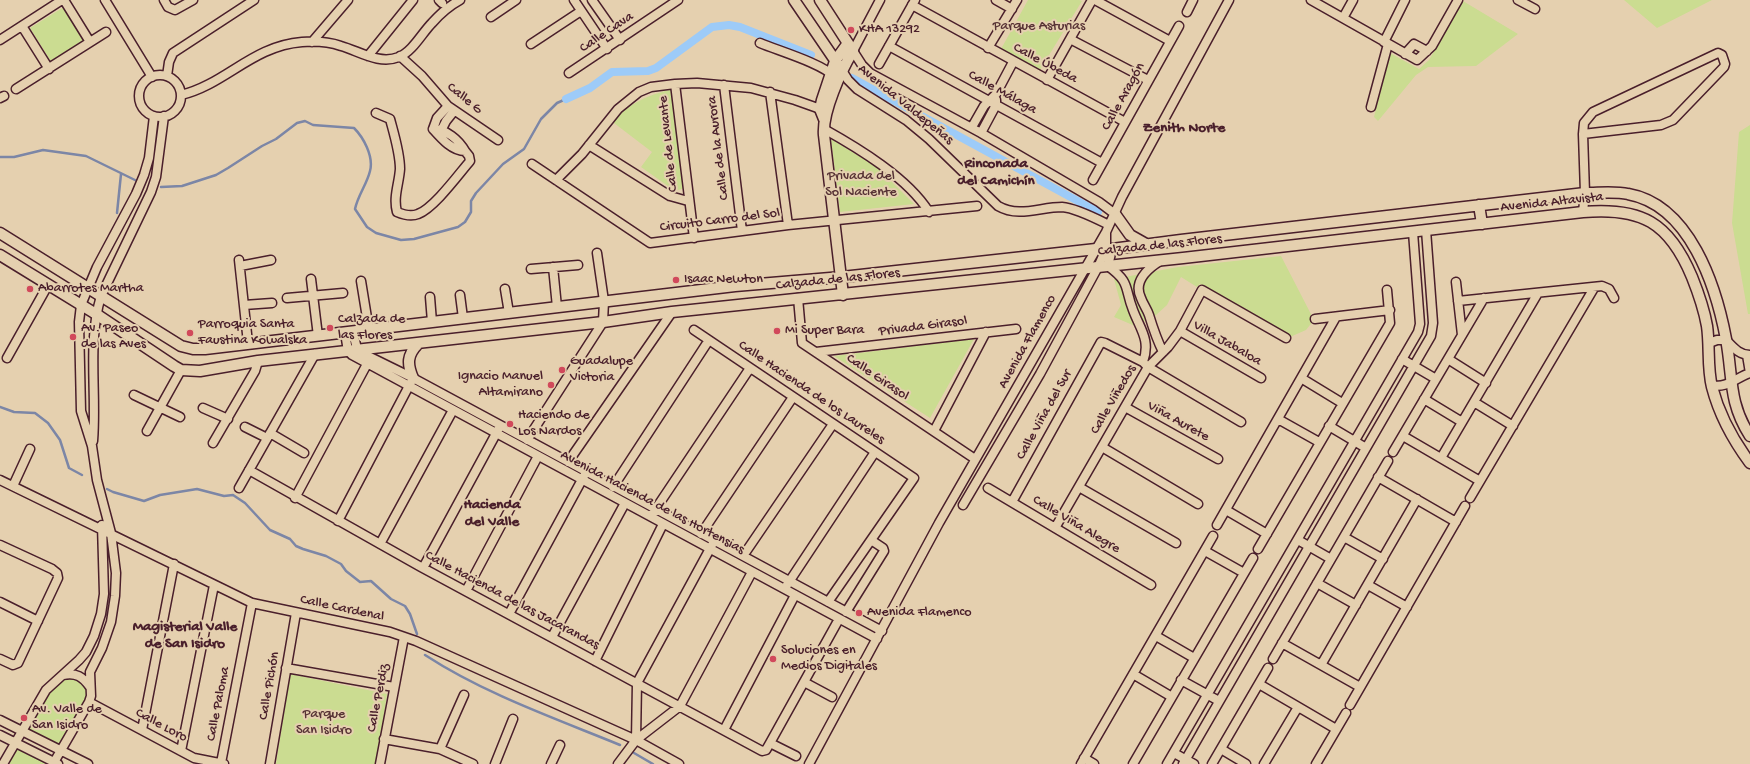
<!DOCTYPE html>
<meta charset="utf-8">
<style>
body{margin:0}
canvas{display:block;background:#e5d0af}
</style>
<canvas width="1750" height="764"></canvas>
<script>
const ctx = document.querySelector('canvas').getContext('2d');
ctx.lineJoin = 'round';
function paint(path, color) { ctx.fillStyle = color; ctx.fill(path, 'evenodd'); }
function strokePath(path, color, width, dash) { ctx.strokeStyle = color; ctx.lineWidth = width; ctx.lineCap = dash ? 'butt' : 'round'; ctx.setLineDash(dash || []); ctx.stroke(path); }
function label(font, color, halo, rows, align = 'center') {
  ctx.font = font + ' "Gochi Hand",sans-serif'; ctx.lineWidth = 4; ctx.setLineDash([]); ctx.textBaseline = 'middle'; ctx.strokeStyle = halo; ctx.fillStyle = color; for (const [text, x, y, turn = 0] of rows) {
    ctx.save(); ctx.translate(x, y); ctx.rotate((+turn || 0) * Math.PI / 180); ctx.textAlign = isNaN(turn) ? turn : align; if (halo) ctx.strokeText(text, 0, 0); ctx.fillText(text, 0, 0); ctx.restore();
  }
}
const green = new Path2D(`
 M1028,0H1079L1082,1L1040,70L1001,49Z
 M1624,0H1712L1657,28Z
 M1463,1L1518,34L1476,66L1428,67L1416,75L1378,121L1374,117L1390,53L1419,69L1429,60Z
 M64,7L86,42L52,63L30,28Z
 M674,89L685,188L675,191L641,167L652,152L610,120C634,103 645,95 674,89Z
 M1750,125V314H1748L1732,223L1739,132Z
 M831,139L877,167L914,204L840,212Z
 M1281,256L1314,320L1306,330L1290,337L1200,284L1197,287L1181,277L1167,305L1155,316L1135,326L1114,317L1121,305L1114,279L1178,267Z
 M974,339L930,418L834,356Z
 M67,674L86,682L91,696L61,749L23,731L46,690Z
 M290,674L387,694L377,764H276Z
 M15,744L52,764H4Z`);
const stream = new Path2D(`
 M0,157H14L43,150L86,156L139,182
 M161,187L182,186L216,175L228,168L262,146L276,139L297,123L305,121L313,125L354,128C363,137 374,156 370,171C367,184 358,195 355,209L367,227L376,233L401,240L414,239L458,227L465,222L471,212V201L476,193L503,164L524,149L541,119L557,103L566,99
 M117,213L121,174
 M0,407L14,412L35,413L48,423L60,440L69,468L82,475
 M107,489L113,492L144,501L160,495L197,489L224,496L233,495L245,503L270,530L290,539L296,546L303,549L326,556L341,564L346,571L360,582L371,581L391,599L405,606L410,614L417,634
 M425,655C485,694 554,718 620,745
 M634,753L653,764`);
const canal = new Path2D(`
 M852,78L1098,212
 M566,99L590,88L612,72L648,71L656,68L712,27L729,25L740,27L811,55`);
const minor = new Path2D(`
 M64,0L90,42
 M105,0L152,77
 M164,0L168,7L175,10L193,0
 M439,0L442,3
 M574,0L607,49
 M592,0L620,40
 M880,0L853,51L862,65L870,73L981,133L1099,202L1115,214
 M996,0L1012,9
 M1095,0L1170,41
 M1311,0L1417,60L1432,46L1458,0
 M1518,0L1535,9
 M912,5L1125,122
 M1187,12L1193,0
 M491,17L516,0
 M1343,18L1353,0
 M22,26L49,69
 M1070,39L1148,80
 M0,40L62,0
 M312,42L348,0
 M1384,42L1405,0
 M760,43C779,51 821,63 835,77
 M531,44L581,11
 M889,46L1102,163
 M988,48L1017,0
 M1405,54L1414,44L1427,51
 M368,56L413,0
 M400,56L422,76L448,106L498,140
 M879,64L915,0
 M841,69L848,80L857,89L906,120L929,139L998,206C1019,218 1040,207 1062,207C1076,208 1097,219 1109,225
 M569,73L678,0
 M139 96a21 21 0 1 1 42 0a21 21 0 1 1-42 0Z
 M167,76L169,62L173,53L254,0
 M1047,80L1092,0
 M675,84L694,238
 M724,85L742,231
 M16,89L106,32
 M770,92L788,225
 M181,95C226,84 252,46 302,42C314,41 329,42 341,46C359,51 379,65 399,57C413,51 422,33 432,23C440,14 449,6 460,0
 M0,98L4,96
 M1371,107L1388,44
 M376,113L390,119C394,134 400,153 400,169C399,184 393,197 397,212C404,215 411,217 418,214C434,208 458,175 470,161L469,156L465,151
 M972,127L984,106L996,94L1013,62
 M433,129C446,129 459,140 465,151C452,151 441,138 433,129Z
 M433,129L437,118L448,106
 M442,129L446,121L454,111
 M824,129C858,148 908,178 929,212
 M981,133L996,105V100
 M1583,134L1661,125L1673,120L1724,67L1725,64L1722,55L1718,53L1593,112L1584,123L1583,134L1585,193L1583,212
 M589,145L670,196L688,201
 M532,164L650,243L788,225L977,206
 M556,180L582,154L618,109L639,92L651,87L675,84L697,83L751,88L795,100L826,111
 M1093,180L1179,26
 M1112,249L1108,266C1131,283 1124,287 1133,310C1140,329 1151,340 1143,362
 M239,260L248,343
 M1160,261C1147,269 1133,282 1141,298C1143,304 1147,309 1149,315C1153,328 1157,340 1163,352
 M240,266L271,260
 M553,267L557,307
 M531,269L578,265
 M311,279L318,336
 M361,281L369,330
 M1456,282L1462,335
 M505,289L509,313
 M460,295L463,318
 M430,297L432,322
 M287,298L343,293
 M798,298L802,343L975,459
 M1458,301L1602,286L1609,289L1614,298
 M244,305L272,303
 M1315,319L1390,310
 M694,330L914,478L828,602
 M1180,331L1261,378
 M353,332L357,349L362,353L413,378L882,631
 M345,333L348,351L352,355L877,639
 M1709,343L1717,340H1726C1733,347 1739,355 1750,355
 M816,352L1016,329
 M1747,355L1750,373
 M7,358L48,285
 M1402,359L1436,379
 M1448,359L1486,383
 M1301,378L1342,403
 M1712,385C1726,389 1737,377 1750,373
 M134,395L180,417
 M1424,399L1462,422
 M1474,402L1513,426
 M1125,407L1218,459
 M203,408L228,419
 M1278,419L1319,442
 M1329,426L1366,448
 M245,427L267,438
 M147,431L181,370
 M934,431L986,332
 M270,433L304,453
 M1403,436L1480,481
 M527,440L603,322L604,301L597,253
 M93,441C97,393 87,342 101,296L151,192L156,177L164,116
 M213,443L255,371L258,361
 M1102,447L1198,504
 M1393,452L1484,298
 M1441,458L1538,293
 M568,462L672,312
 M249,470L421,567L762,751L766,750L770,743L839,619
 M1378,477L1456,522
 M0,480L252,603L390,632L416,641L636,740L679,764
 M13,486L30,449
 M613,487L709,340
 M1079,487L1176,543
 M239,488L315,354
 M988,488L1151,585
 M295,498L367,364
 M1470,498L1594,288
 M1012,502L1101,342L1105,343L1143,362L1148,367L1241,422
 M963,505L1040,374L1098,267L1106,249V233
 M1226,510L1267,534
 M653,513L750,368
 M338,521L411,382
 M1217,525L1336,317
 M1055,528L1148,367L1168,347L1180,331L1202,290L1286,338
 M701,534L793,397
 M1344,537L1383,559
 M1298,540L1331,559
 M380,544L453,410
 M0,545L52,569L57,573L58,578L18,663L13,665L0,659
 M1258,549L1390,323L1387,290
 M1205,551L1244,573
 M743,556L833,424
 M423,568L498,430
 M1317,583L1356,605
 M787,585L875,452
 M1368,585L1407,607
 M466,591L538,456
 M0,602L38,621
 M846,612L884,551L883,548L871,540
 M509,614L584,476
 M1156,636L1194,658
 M552,637L625,503
 M1282,643L1360,687
 M1273,659L1388,461
 M595,661L663,524
 M1321,665L1417,499
 M286,668L394,687
 M1133,674L1172,697
 M63,675C76,672 83,677 90,687
 M1181,680L1219,701
 M804,682L832,697
 M1259,684L1336,729
 M89,702L194,758L224,764
 M1350,705L1465,506
 M0,720L88,764
 M142,730L174,564
 M724,730L795,595
 M0,735L58,764
 M384,739L440,749L473,764
 M636,740L637,683L712,545
 M770,743L796,756
 M440,749L464,695
 M1221,749L1246,764
 M181,751L214,585
 M1174,753L1194,764
 M1084,758L1094,764
 M221,763L252,603
 M3,764L46,690L79,660L86,652L94,636L101,614L104,594L102,525
 M53,764L89,702L91,696L90,672L102,648L111,622L115,596L116,573L111,533L97,480L92,446L81,411L79,322L81,305L97,267L136,194L144,175L149,158L154,116
 M270,764L296,613
 M380,764L404,637
 M495,764L513,719
 M551,764L560,745
 M618,764L636,740L680,706L752,572
 M809,764L939,523L1106,232L1122,197L1229,0
 M1081,764L1213,536
 M1133,764L1253,558
 M1167,764L1418,332L1420,324L1413,232
 M1183,764L1431,336L1433,323L1426,230
 M1212,764L1268,668
 M1264,764L1298,707
 M1316,764L1346,713`);
const tertiary = new Path2D(`
 M794,0L841,69
 M820,0L853,51C841,71 822,112 824,135L843,295
 M824,119L820,109L822,100L835,61L848,43
 M1479,205L1482,224
 M1115,214L1130,235L1146,244
 M0,233L181,346L193,349H205L735,286L842,277L1096,249H1112L1181,240L1585,193C1599,193 1615,191 1628,194C1690,205 1716,286 1726,339C1733,376 1728,402 1750,436
 M0,255L96,314L174,366L181,370L200,371L258,361L603,322L672,312L1183,258L1583,212C1641,207 1669,222 1692,277C1698,292 1704,309 1707,326C1710,346 1707,367 1712,387C1719,414 1733,440 1750,463
 M413,378C407,364 407,355 418,344`);
const markers = [
 [851,30,4,"#d1495b"],
 [676,280,4,"#d1495b"],
 [30,289,4,"#d1495b"],
 [330,328,4,"#d1495b"],
 [777,331,4,"#d1495b"],
 [190,333,4,"#d1495b"],
 [73,337,4,"#d1495b"],
 [562,370,4,"#d1495b"],
 [551,385,4,"#d1495b"],
 [510,424,4,"#d1495b"],
 [859,613,4,"#d1495b"],
 [773,659,4,"#d1495b"],
 [24,718,4,"#d1495b"]
];
const parkNames = [
 ["Parque Asturias",1039,27],
 ["Privada del",861,177],
 ["Sol Naciente",861,193],
 ["Parque",324,715],
 ["San Isidro",324,731]
];
const poiNames = [
 ["KHA 13292",859,30],
 ["Isaac Newton",684,280],
 ["Abarrotes Martha",38,289],
 ["Calzada de",338,320],
 ["las Flores",338,336],
 ["Parroquia Santa",198,325],
 ["Faustina Kowalska",198,341],
 ["Av. Paseo",81,329],
 ["de las Aves",81,345],
 ["Mi Super Bara",785,331],
 ["Guadalupe",570,362],
 ["Victoria",570,378],
 ["Ignacio Manuel",543,377,"right"],
 ["Altamirano",543,393,"right"],
 ["Haciendo de",518,416],
 ["Los Nardos",518,432],
 ["Avenida Flamenco",867,613],
 ["Soluciones en",781,651],
 ["Medios Digitales",781,667],
 ["Av. Valle de",32,710],
 ["San Isidro",32,726]
];
const streetNames = [
 ["Calle Cava",607,33,-34],
 ["Calle Úbeda",1045,64,28],
 ["Calle Málaga",1002,93,29],
 ["Calle Aragón",1124,97,-61],
 ["Calle G",464,99,39],
 ["Avenida Valdepeñas",905,105,39],
 ["Calle de Levante",669,144,-96],
 ["Calle de la Aurora",719,148,-97],
 ["Avenida Altavista",1552,203,-6],
 ["Circuito Carro del Sol",720,221,-7],
 ["Calzada de las Flores",1160,246,-6],
 ["Calzada de las Flores",838,280,-6],
 ["Privada Girasol",923,327,-7],
 ["Avenida Flamenco",1028,342,-61],
 ["Villa Jabaloa",1227,344,30],
 ["Calle Girasol",877,378,34],
 ["Calle Hacienda de los Laureles",811,393,34],
 ["Calle Viñedos",1114,400,-60],
 ["Calle Viña del Sur",1045,415,-61],
 ["Viña Aurete",1178,422,29],
 ["Avenida Hacienda de las Hortensias",652,503,28],
 ["Calle Viña Alegre",1076,525,31],
 ["Calle Hacienda de las Jacarandas",512,601,28],
 ["Calle Cardenal",342,609,12],
 ["Calle Pichón",270,686,-80],
 ["Calle Perdiz",379,698,-79],
 ["Calle Paloma",219,704,-79],
 ["Calle Loro",161,726,28]
];
const neighbourhoodNames = [
 ["Zenith Norte",1184,129],
 ["Rinconada",996,165],
 ["del Camichín",996,182],
 ["Hacienda",492,506],
 ["del Valle",492,523],
 ["Magisterial Valle",185,628],
 ["de San Isidro",185,645]
];
paint(green, '#cbdc91');
strokePath(stream, '#7c86a6', 2.5);
strokePath(canal, '#9dcbf8', 8);
strokePath(minor, '#4a1f2b', 11);
strokePath(tertiary, '#4a1f2b', 13);
strokePath(minor, '#e5d0af', 8);
strokePath(tertiary, '#e5d0af', 10);
for (const [x, y, r, color] of markers) { const dot = new Path2D(); dot.arc(x, y, r, 0, 2 * Math.PI); ctx.fillStyle = color; ctx.fill(dot); strokePath(dot, '#e5d0af', 1.5); }
label('14px', '#573235', '#e5d0af', parkNames);
label('14px', '#4a1f2b', '#e5d0af', poiNames, 'left');
label('14px', '#4a1f2b', '#e5d0af', streetNames);
label('bold 15px', '#4a1f2b', '#e5d0af', neighbourhoodNames);
</script>
